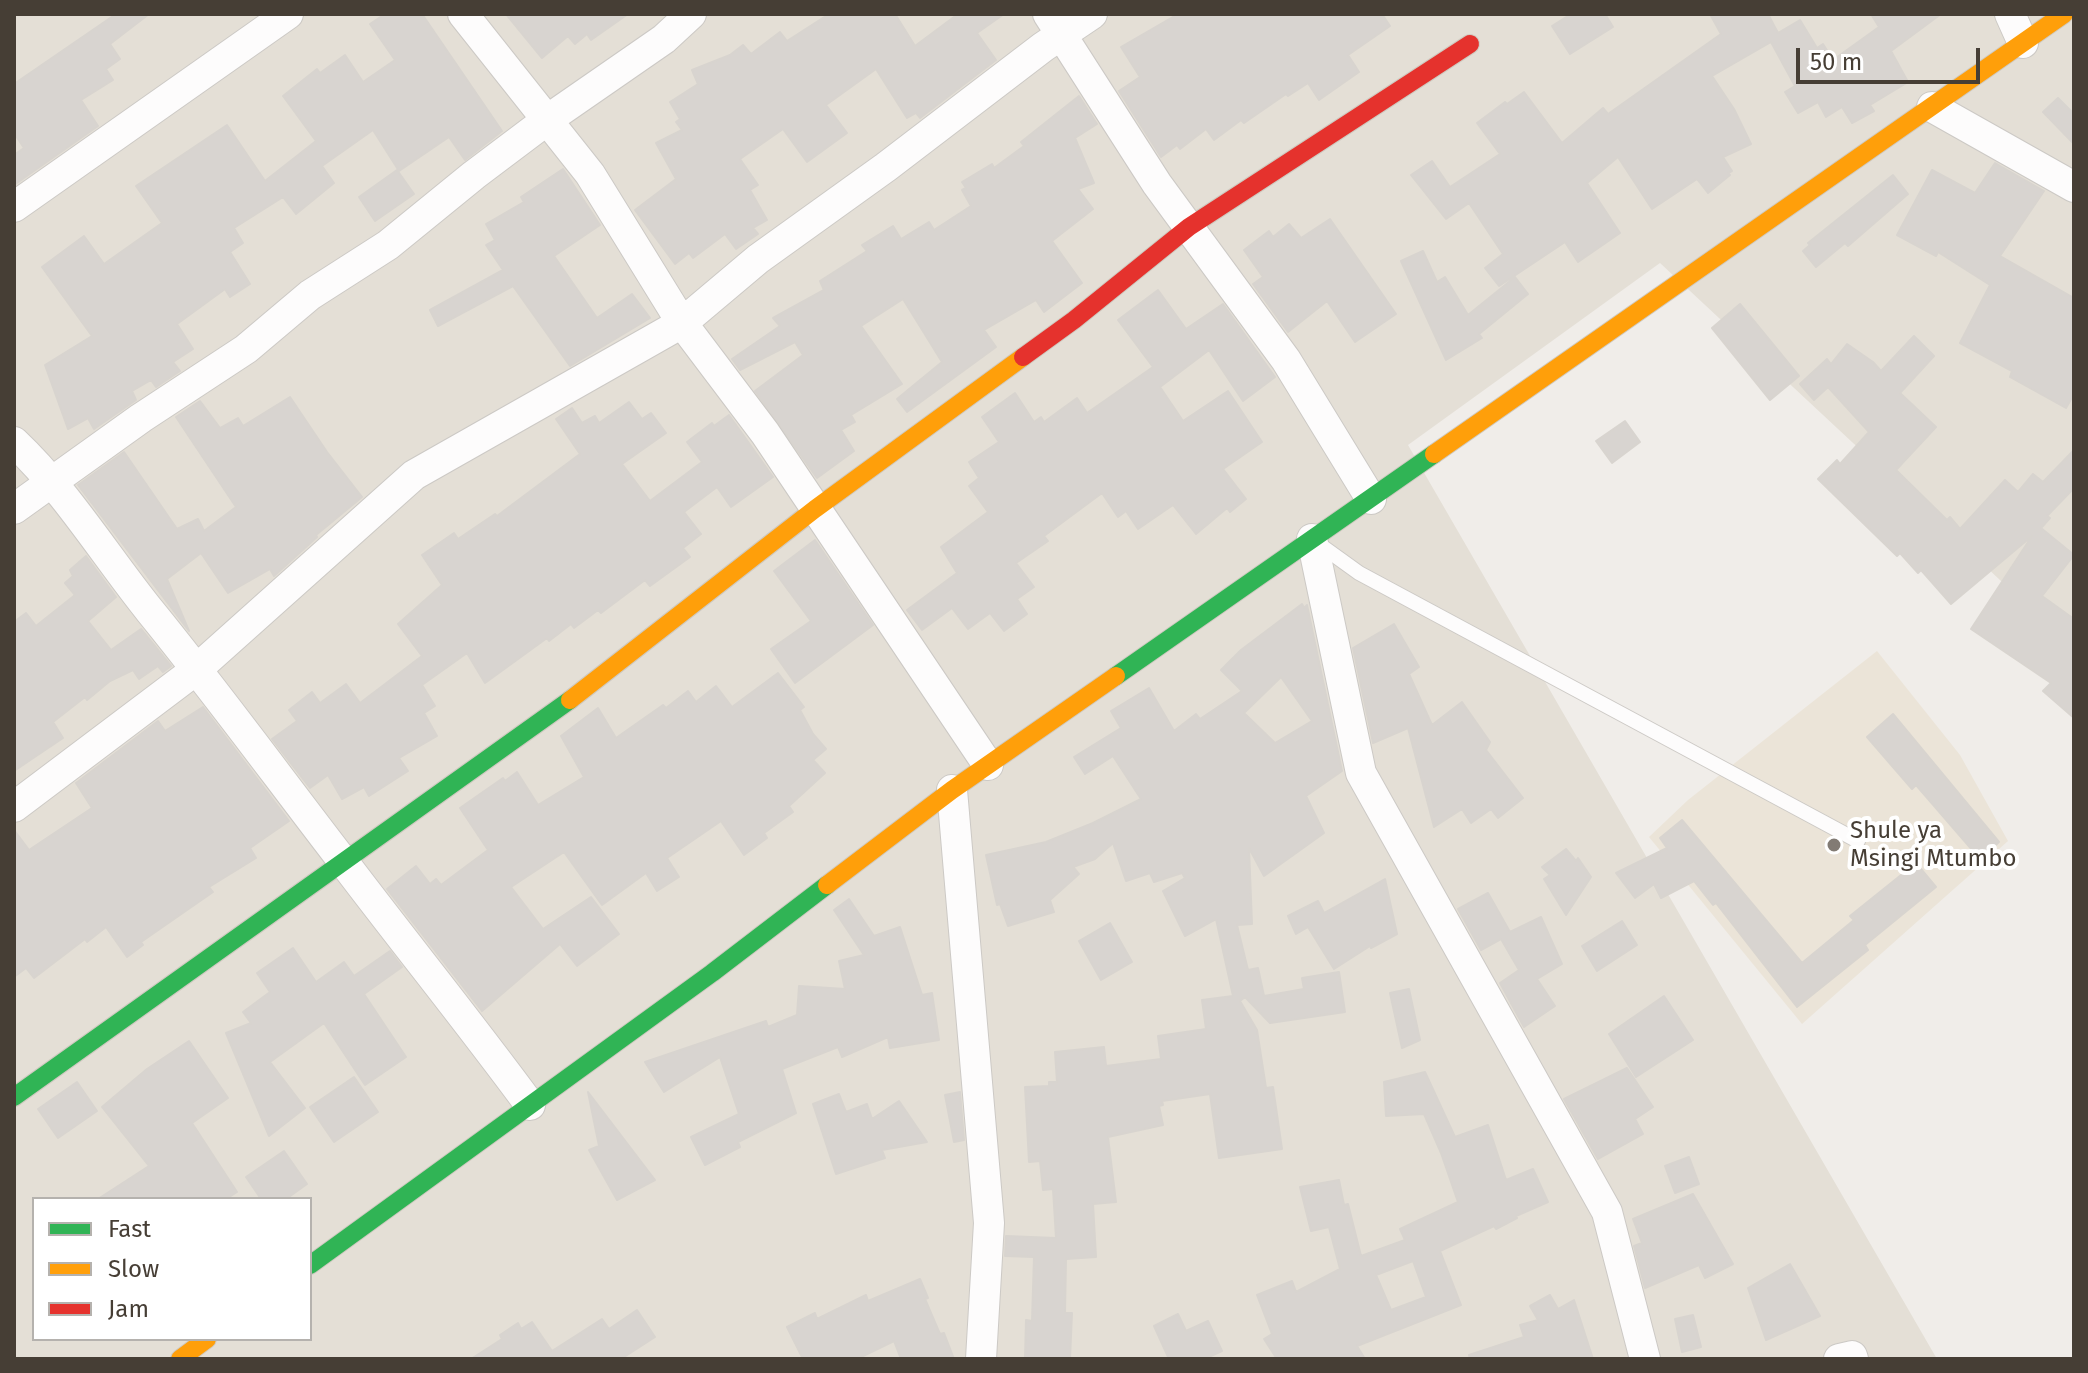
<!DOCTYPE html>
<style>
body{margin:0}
#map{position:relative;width:2088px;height:1373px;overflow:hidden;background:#f0ede9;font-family:"Fira Sans",sans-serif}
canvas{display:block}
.frame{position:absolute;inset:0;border:16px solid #463e35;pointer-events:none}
.legend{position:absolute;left:32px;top:1197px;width:280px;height:144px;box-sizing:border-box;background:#fff;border:2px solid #b5b2ae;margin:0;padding:10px 14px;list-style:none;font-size:24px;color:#463e35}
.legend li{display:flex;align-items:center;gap:16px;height:40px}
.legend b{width:40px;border:2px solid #b5b2ae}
.scale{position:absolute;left:1796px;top:48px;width:184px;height:36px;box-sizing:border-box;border:4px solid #463e35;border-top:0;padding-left:10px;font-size:24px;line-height:28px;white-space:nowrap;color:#463e35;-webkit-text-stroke:6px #fff;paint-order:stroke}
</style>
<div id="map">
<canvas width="2088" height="1373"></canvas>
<div class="frame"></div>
<ul class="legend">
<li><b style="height:10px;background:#30b455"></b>Fast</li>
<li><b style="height:10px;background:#ff9f0a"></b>Slow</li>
<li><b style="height:10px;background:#e5322d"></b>Jam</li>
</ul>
<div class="scale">50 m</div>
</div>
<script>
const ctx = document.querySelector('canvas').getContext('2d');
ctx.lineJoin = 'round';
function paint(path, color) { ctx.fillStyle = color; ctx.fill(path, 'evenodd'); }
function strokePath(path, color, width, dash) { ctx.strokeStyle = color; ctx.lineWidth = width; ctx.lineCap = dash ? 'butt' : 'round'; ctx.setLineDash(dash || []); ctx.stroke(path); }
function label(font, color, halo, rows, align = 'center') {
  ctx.font = font + ' "Fira Sans",sans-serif'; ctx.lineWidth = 8; ctx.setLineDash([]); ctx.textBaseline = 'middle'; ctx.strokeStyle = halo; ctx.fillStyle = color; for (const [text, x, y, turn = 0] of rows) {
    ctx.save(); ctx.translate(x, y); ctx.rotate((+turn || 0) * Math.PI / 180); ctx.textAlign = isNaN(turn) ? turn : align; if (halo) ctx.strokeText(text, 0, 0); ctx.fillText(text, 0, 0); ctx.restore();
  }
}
const residential = new Path2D(`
 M14,14H2074V649L1660,263L1408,445L1937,1359H14ZM34,1199H310V1339H34Z`);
const education = new Path2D(`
 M1877,651L1960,755L2008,841L1802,1024L1649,837L1688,800Z`);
const building = new Path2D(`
 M116,14H149L110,44L120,59L106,69L113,80L81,100L98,126L14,185V155L24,148L14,133V84Z
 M385,14H422L502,131L465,160L449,137L399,171L373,130L322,166L334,183L296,214L283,197L234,228L243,243L230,252L250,284L230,297L225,289L177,324L193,349L173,362L180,371L156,387L151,380L132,391L136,400L94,429L88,418L68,429L45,365L92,336L42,267L84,236L104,264L162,223L136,186L227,125L265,181L316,141L283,96L317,69L320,73L345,55L363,82L395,60L370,24Z
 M506,14H628L591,40L587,34L575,44L568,36L542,58Z
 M829,14H895L915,46L958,14H1004L977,33L996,60L920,118L916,113L907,118L876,69L826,105L847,133L807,162L783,129L740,159L758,185L750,190L767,220L753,228L758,234L736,249L725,234L693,258L689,253L675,264L635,210L676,179L656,143L682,130L676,122L680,119L670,102L698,84L692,70L730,55L743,45L751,54L780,32L787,41Z
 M1178,14H1382L1390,26L1348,55L1359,72L1319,100L1308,83L1288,96L1286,94L1244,123L1241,120L1214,140L1206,129L1180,149L1177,145L1161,157L1119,91L1140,77L1121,47Z
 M1571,14H1605L1613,27L1570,54L1552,26Z
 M1710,14H1768L1778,33L1800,20L1817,48L1823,44L1833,60L1879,27L1871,14H1941L1891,51L1908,82L1870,105L1874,111L1852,123L1842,107L1826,117L1818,102L1798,113L1785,92L1795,86L1771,42L1712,76L1734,109L1751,144L1723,157L1732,171L1728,173L1730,175L1708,193L1697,179L1652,209L1618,157L1587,183L1620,233L1578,262L1565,242L1499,286L1485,268L1503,254L1469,203L1446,219L1411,175L1432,161L1450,187L1500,154L1477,123L1505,102L1507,104L1524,92L1562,143L1603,108L1608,114L1721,34Z
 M1079,96L1097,124L1075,138L1094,183L1078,189L1093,209L1052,241L1082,283L1044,312L1036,300L984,330L996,347L907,412L897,399L942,362L903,299L861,326L902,384L851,415L855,422L841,430L854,451L817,478L755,391L803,355L795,342L740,370L732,359L780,326L773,318L824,290L820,281L867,251L862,245L893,226L901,239L929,222L934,230L971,206L962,190L966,188L962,182L992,164L994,168L1024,146L1021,142Z
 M2058,98L2074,114V144L2043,112Z
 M1995,163L2044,191L2000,256L2074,298V394L2066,408L2010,377L2012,371L1960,343L1990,285L1938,252L1936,256L1897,235L1932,170L1975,193Z
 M563,169L600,225L554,256L597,318L632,294L650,318L570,366L513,286L438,326L430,310L503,270L486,245L495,240L486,224L524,202L521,197Z
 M397,170L414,194L375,221L359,197Z
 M1893,175L1908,194L1848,246L1845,243L1816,267L1803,251L1810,245L1808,243Z
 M1330,219L1396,314L1355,342L1327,301L1288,332L1253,284L1263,277L1244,250L1269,231L1273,237L1289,224L1301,238Z
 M1423,251L1437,282L1445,277L1468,315L1515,277L1528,294L1479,334L1482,338L1446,360L1401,261Z
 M1158,290L1186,329L1223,304L1275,377L1243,401L1209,350L1160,387L1183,421L1228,391L1262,442L1223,469L1246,499L1230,512L1227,508L1196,534L1173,505L1138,529L1126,511L1118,517L1102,493L1044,536L1048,541L1016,563L1034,587L1017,599L1027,614L1004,631L990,613L968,629L952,608L922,630L907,610L957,573L941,547L988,512L969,486L979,478L969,462L999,442L982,417L1015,393L1034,422L1041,417L1044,422L1077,398L1087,413L1153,367L1118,320Z
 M1740,304L1799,376L1770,400L1712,328Z
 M1914,336L1934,356L1900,393L1936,427L1896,470L1947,520L1950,517L1960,529L2005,480L2018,492L2033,474L2043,482L2074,450V488L2047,516L2050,518L2041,528L2074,555L2042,596L2074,619V718L2043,691L2051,683L1971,629L2032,536L1951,604L1921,570L1918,573L1900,553L1897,556L1818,479L1837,460L1840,464L1869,432L1828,387L1814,400L1800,384L1827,359L1831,364L1847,344L1873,362L1881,371Z
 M290,397L327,452L362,497L316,535L317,537L274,576L270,569L228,593L201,553L167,579L189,631L78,485L124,452L177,529L198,519L204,531L236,507L176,417L200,401L220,428L238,418L243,426Z
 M629,402L642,419L651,413L666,433L622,464L650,501L702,462L687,442L712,423L714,426L729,415L773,477L731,507L717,487L684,512L701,534L683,548L690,557L650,586L645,580L601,613L598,610L574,628L571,624L549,641L547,638L485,683L467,653L422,685L435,706L424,713L437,736L399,758L408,771L369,796L364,787L342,799L328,775L310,788L272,739L297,721L289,710L312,692L320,703L346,684L360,703L422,656L398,624L442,585L422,555L454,533L458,539L495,514L497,516L580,454L556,419L572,408L582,423L595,416L599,423Z
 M1625,421L1640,442L1612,463L1596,441Z
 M815,540L873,625L795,683L771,649L811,621L774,571Z
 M86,556L116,597L88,621L111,650L141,629L171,666L163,672L158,666L139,679L133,670L110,681L87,700L85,697L53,722L63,738L14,771V622L26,613L36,626L75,595L65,583L73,576L70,570Z
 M1302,604L1304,608L1307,605L1342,771L1306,796L1324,833L1264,876L1249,848L1252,924L1237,925L1248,970L1258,968L1264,996L1304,989L1302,978L1339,972L1345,1012L1270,1023L1245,997L1240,1001L1257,1030L1266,1088L1273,1087L1282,1149L1219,1158L1210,1094L1162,1101L1163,1105L1159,1106L1163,1125L1108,1137L1116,1202L1093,1204L1096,1257L1066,1259L1065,1313H1072L1070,1359L1025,1358L1026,1320L1032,1321L1034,1257L1005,1256L1006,1236L1056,1238L1053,1189L1043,1190L1040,1161L1029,1162L1025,1087L1049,1086V1082H1057L1055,1052L1104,1047L1106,1066L1161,1059L1158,1036L1206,1029L1202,1000L1233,996L1216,919L1185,936L1163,891L1185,878L1182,873L1154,882L1150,873L1126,881L1113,843L1095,859L1073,867L1079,874L1050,900L1054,912L1008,926L1000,904L997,905L986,855L1046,842L1093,823L1141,799L1113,756L1085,774L1074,757L1121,728L1111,711L1149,688L1174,731L1196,714L1200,719L1242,691L1221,670L1241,650ZM1281,677L1312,721L1275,743L1244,713Z
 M1394,624L1419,667L1409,674L1432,725L1462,702L1490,742L1486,750L1523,798L1498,818L1491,809L1471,823L1462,809L1434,827L1408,728L1373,743L1353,648Z
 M778,673L804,707L800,710L813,734L826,749L813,760L825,773L789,806L793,812L764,833L767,838L744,855L721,821L667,858L679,877L657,891L646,873L602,905L564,852L511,887L543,929L591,897L619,934L577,966L560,944L482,1011L387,889L416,866L430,884L436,879L441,885L488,850L460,808L503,778L505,781L517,772L538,805L584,777L561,736L598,708L616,738L663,705L666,708L688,691L696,702L716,686L732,707Z
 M203,707L289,821L250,848L256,858L209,887L213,892L141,942L143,945L127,957L106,927L87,942L85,939L34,978L26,968L14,977V830L29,850L92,808L76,783L158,721L165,731Z
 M1893,714L1999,842L1980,859L1916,785L1912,789L1867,737Z
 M1682,820L1802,963L1854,920L1850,916L1916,863L1936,887L1865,945L1868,950L1797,1007L1716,903L1713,905L1694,881L1661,898L1654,884L1635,898L1616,873L1667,848L1660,838Z
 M1566,849L1576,861L1578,858L1591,877L1566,915L1544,879L1550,875L1542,867Z
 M1385,879L1397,934L1371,948L1370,946L1334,969L1308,927L1296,934L1288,916L1318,901L1324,913Z
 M1488,893L1510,932L1541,917L1562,964L1537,979L1555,1006L1524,1027L1500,983L1519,970L1501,939L1481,950L1458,909Z
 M849,899L874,936L900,927L922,995L932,993L939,1040L890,1048L888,1037L842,1057L838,1047L782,1069L796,1113L738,1142L740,1147L705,1165L691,1137L739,1114L720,1057L664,1092L645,1062L766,1021L768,1027L797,1015L799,986L845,989L839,961L864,955L834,910Z
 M1622,921L1637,945L1597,971L1582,946Z
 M1110,923L1132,962L1101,980L1079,941Z
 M293,948L316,982L344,962L354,976L390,951L402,967L364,994L406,1057L365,1085L324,1023L270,1062L305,1108L269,1136L226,1033L251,1023L243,1012L270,992L257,973Z
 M1409,989L1420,1040L1402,1048L1390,993Z
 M1664,996L1693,1040L1636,1077L1609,1034Z
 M189,1041L228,1098L192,1123L237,1192L226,1199H98L149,1166L102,1107L147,1069Z
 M1627,1068L1653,1107L1635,1119L1643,1134L1598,1159L1564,1099Z
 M1425,1072L1455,1137L1488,1125L1506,1180L1533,1169L1548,1202L1516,1216L1517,1218L1496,1229L1494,1226L1440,1251L1461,1305L1357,1346L1365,1359H1277L1264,1339L1272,1334L1257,1295L1292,1281L1296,1292L1340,1269L1329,1227L1311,1231L1300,1187L1339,1180L1344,1205L1348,1204L1361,1256L1405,1240L1400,1229L1458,1202L1441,1153L1424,1114L1386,1116L1384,1082ZM1413,1261L1426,1297L1391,1310L1376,1275Z
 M354,1077L378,1112L334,1142L310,1107Z
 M77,1082L97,1111L58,1138L38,1109Z
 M588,1092L655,1180L617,1200L589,1150L599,1146Z
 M960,1092L964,1140L954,1142L945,1095Z
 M839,1094L846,1112L867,1104L872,1119L899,1101L927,1142L882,1150L885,1158L836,1174L813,1104Z
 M284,1151L307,1184L286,1199H261L246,1177Z
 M1689,1157L1699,1184L1675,1193L1665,1166Z
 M1693,1194L1733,1264L1705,1278L1699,1265L1645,1288L1634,1246L1642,1243L1633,1219Z
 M1790,1264L1820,1316L1766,1340L1748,1288Z
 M920,1279L928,1298L925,1299L940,1334L944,1333L954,1359H901L894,1341L857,1359H803L787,1327L815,1313L817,1319L866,1295L868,1301Z
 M1550,1295L1558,1309L1574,1300L1593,1359H1470L1469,1355L1524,1337L1520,1325L1538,1320L1530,1306Z
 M637,1310L655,1337L621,1359H471L502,1339L500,1335L518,1323L521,1329L532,1322L552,1351L602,1319L609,1329Z
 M1178,1314L1186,1331L1208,1321L1222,1351L1204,1359H1169L1154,1326Z
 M1693,1315L1701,1347L1682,1352L1675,1319Z`);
const lane = new Path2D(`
 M1316,542L1359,573L1858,841`);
const street = new Path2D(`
 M463,14L590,174L682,323L765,433L988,765
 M1048,14L1157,184L1286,360L1371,499
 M2010,14L2023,43
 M1932,107L2074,187
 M14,207L288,14
 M14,442C66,491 105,555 150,611C216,692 278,777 342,860C404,942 469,1022 530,1105
 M14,509L141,418L246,349L310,295L388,245L474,175L547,120L664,39L691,14
 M1312,539L1361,773L1607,1212L1645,1359
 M952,790L989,1223L981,1359
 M14,807L197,669L414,475L682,323L758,259L886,167L1043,47L1092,14
 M1839,1359L1852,1356L1853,1359`);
const fast = new Path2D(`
 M1116,676L1434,454
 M14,1097L570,700
 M310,1265L712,973L827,885`);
const slow = new Path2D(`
 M1434,454L2064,14
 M570,700L815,509L1023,357
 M827,885L952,790L1116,676
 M180,1359L207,1339`);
const jam = new Path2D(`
 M1023,357L1074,320L1189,227L1470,44`);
const markers = [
 [1834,845,8,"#827b74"]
];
const poiNames = [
 ["Shule ya",1850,831],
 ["Msingi Mtumbo",1850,859]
];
paint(residential, '#e4dfd6');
paint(education, '#ebe4d8');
paint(building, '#d8d4d0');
strokePath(building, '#d8d4cf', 2);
strokePath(lane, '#ccc9c5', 16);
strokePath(street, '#ccc9c5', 32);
strokePath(fast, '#cfcac0', 20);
strokePath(slow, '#cfcac0', 20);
strokePath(jam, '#cfcac0', 20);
strokePath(lane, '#fdfcfc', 14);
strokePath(street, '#fdfcfc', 30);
strokePath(fast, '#30b455', 18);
strokePath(slow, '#ff9f0a', 18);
strokePath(jam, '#e5322d', 18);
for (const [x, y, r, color] of markers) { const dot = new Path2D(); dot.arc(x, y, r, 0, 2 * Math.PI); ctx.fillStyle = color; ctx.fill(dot); strokePath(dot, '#fff', 3); }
label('24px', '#463e35', '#fff', poiNames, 'left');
</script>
